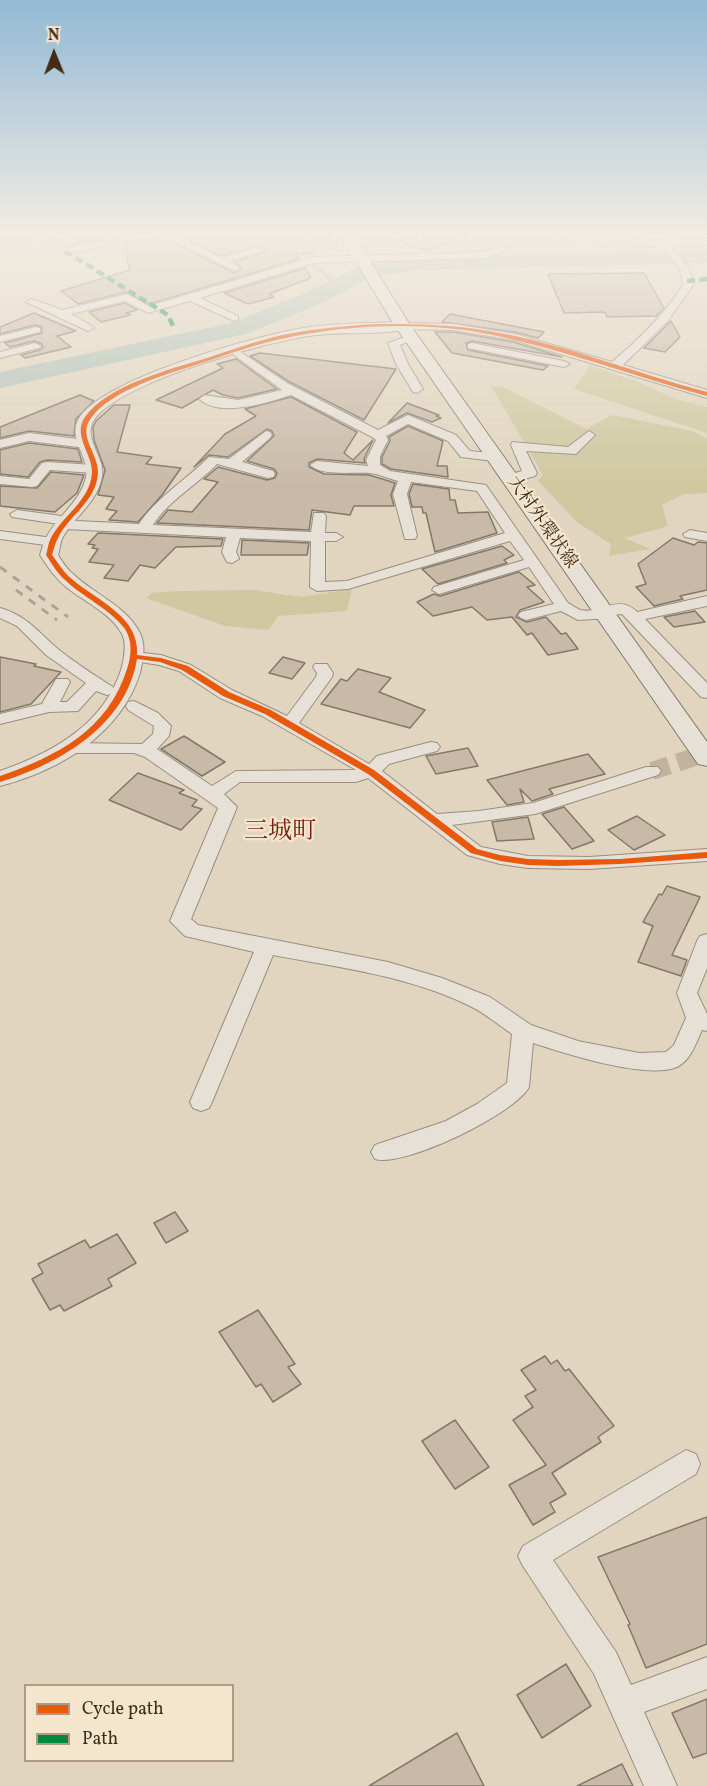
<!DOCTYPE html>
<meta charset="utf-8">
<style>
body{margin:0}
#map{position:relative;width:707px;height:1786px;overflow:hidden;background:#e1d5bf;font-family:Vollkorn,serif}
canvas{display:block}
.legend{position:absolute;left:24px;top:1684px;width:210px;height:78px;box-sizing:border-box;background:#f4e6cd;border:2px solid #ad9b85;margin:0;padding:8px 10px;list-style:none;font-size:18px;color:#422b19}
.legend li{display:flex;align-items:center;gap:12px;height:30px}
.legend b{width:30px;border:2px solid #ad9b85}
.north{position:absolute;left:24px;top:24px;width:60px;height:60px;-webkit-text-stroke:4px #f4e6cd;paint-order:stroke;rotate:359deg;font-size:16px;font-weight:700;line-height:24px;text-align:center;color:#422b19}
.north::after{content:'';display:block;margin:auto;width:21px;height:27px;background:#422b19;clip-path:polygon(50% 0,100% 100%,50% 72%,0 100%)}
</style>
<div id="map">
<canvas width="707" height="1786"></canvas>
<ul class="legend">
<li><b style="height:8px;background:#e8590c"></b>Cycle path</li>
<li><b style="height:8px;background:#00873e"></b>Path</li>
</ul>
<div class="north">N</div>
</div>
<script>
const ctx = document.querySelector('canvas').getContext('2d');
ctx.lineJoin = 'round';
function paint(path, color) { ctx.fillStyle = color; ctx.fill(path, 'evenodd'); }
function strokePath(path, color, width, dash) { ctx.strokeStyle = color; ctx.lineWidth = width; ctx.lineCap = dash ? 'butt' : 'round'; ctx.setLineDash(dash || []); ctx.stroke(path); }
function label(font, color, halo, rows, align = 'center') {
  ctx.font = font + ' Vollkorn,"Noto Serif JP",serif'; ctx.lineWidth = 4.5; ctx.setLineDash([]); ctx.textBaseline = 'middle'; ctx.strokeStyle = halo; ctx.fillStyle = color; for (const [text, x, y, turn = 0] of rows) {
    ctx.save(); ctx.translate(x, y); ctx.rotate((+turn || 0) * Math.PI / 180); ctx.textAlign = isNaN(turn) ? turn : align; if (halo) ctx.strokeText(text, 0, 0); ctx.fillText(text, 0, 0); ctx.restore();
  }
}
const green = new Path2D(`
 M590,365L638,382L676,399L707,407V433L574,389Z
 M491,386H501L586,429L612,415L693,431L707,439V493L684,494L662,505L668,526L625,538L650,549L609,556L611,544L578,523L538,481L543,475Z
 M352,589L347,611L278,616L269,630L225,626L146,598L152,593L182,591L253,590L301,597Z`);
const stream = new Path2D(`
 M291,234L308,257
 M302,241L332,234
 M313,264L337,285`);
const river = new Path2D(`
 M707,251V263L417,270L372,277L315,306L246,334L0,388V372L231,323L299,296L366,264L417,256Z`);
const building = new Path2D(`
 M85,234L95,240L66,246L56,240Z
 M178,234H306L315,253L296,254L299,259L149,304L126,292L78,304L61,291L130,270L124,244L160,236L234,273L242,269L235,262L267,251L266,248L259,245L221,256Z
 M385,234H415V239L419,241L431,234H470L426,251L385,236Z
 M305,268L311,278L269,294L274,297L248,304L224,293Z
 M644,273L664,308L656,316L607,317L605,312L564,313L548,274Z
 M125,303L137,310L126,313L130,315L101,322L89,312Z
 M34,313L76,331L57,336L71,347L25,358L21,355L40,350L43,348L42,344L34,341L10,347L5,343L42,333V327L35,325L0,334V327Z
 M450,314L544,332L538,338L515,332L442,322Z
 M671,321L680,337L665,352L644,348Z
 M435,332H453L513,342L562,357L472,341L466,343L468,350L548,366L543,370L532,368L452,353Z
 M260,353L396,369L364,420L288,381L250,356Z
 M236,359L277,389L238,398L223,395L213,390L182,408L156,400L223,368L217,364Z
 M80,395L94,401L76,419L74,436L29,431L0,438V427Z
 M291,397L357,432L344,453L353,460L373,440L364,459L365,463L317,459L309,463V467L324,474L369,475L395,483L391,495L394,506H354L350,515L312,510L309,530L157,523L168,510L192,512L218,482L204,479L218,467L267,480L275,478L277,473L274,469L247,461L274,436L272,431L267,429L228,457L209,455L194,467L225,434L256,416L245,409Z
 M407,403L439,415L436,416L441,418L432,422L407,413L388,423Z
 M114,405H130L117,452L152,457L146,464L181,468L162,495L138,522L109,520L117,511L106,509L114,497L98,495L105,470L94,440L93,427L96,421Z
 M408,426L443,441L437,466H447L448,477L391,469L382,464V457L390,441L389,437Z
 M29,443L78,449L82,462L47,460L40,462L28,477L0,474V450Z
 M51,472L84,475L77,493L55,512L0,506V486L37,488Z
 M413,484L449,489L450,500H455L458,513L488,512L497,533L435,552L426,513H423L422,507H412L409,494Z
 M98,533L223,539L221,546L176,547L155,568L140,565L128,581L104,578L114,565L89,562L98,549L92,548L95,545L88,544Z
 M673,538L694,545L698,542L707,543V590L680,596L683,599L654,606L636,587L646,584L638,564Z
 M242,540L309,543L307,555H241Z
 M502,546L514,555L504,560L507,563L438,584L422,569Z
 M519,572L535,585L527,587L544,602L520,610L516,617L527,622L546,617L561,634L566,633L578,649L548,655L532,633L527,635L512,617L487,620L472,607L433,616L417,602L434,594L440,596Z
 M695,611L705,622L674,627L664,617Z
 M0,657L36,664L34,666L61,672L31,704L0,712Z
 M283,657L305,663L292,679L269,673Z
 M358,669L391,678L379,692L425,710L410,728L321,704L341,679L347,681Z
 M184,736L225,762L202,776L161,749Z
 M468,748L478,766L436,774L426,756Z
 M588,754L605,774L549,789L553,794L532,801L520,789L524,802L507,805L487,780Z
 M138,773L184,790L179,793L197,800L192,806L202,809L181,830L109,800Z
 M564,807L594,841L572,849L542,814Z
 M637,816L665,835L634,850L608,830Z
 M528,817L534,839L497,841L492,822Z
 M667,886L700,897L672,955L687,960L681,976L638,962L653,926L643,922L659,894L662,895Z
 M175,1212L188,1231L166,1243L154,1223Z
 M117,1234L136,1263L108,1279L112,1286L64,1311L60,1305L50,1310L32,1279L43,1273L38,1264L85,1240L90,1248Z
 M258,1310L295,1364L288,1367L301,1384L273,1402L261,1384L256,1387L219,1332Z
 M545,1356L551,1364L557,1360L565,1371L569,1369L614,1426L598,1437L601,1442L552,1473L566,1494L550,1503L555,1512L533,1525L509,1485L546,1465L513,1420L533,1407L525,1396L536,1390L521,1370Z
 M455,1420L489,1467L455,1489L422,1441Z
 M707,1517V1644L646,1668L628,1625L630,1624L598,1557Z
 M566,1664L591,1706L542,1738L517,1695Z
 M707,1699V1753L693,1758L672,1713Z
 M457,1733L484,1786H369Z
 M622,1764L633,1786H577Z`);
const minorTunnel = new Path2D(`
 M652,771L707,753`);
const minor = new Path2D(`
 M27,234H39L66,248L141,234H173L221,258L260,247L265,250L230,261L240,268L235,271L160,234L65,254Z
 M417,234H429L420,239L417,238Z
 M557,234L652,240L707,239V245L671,246L690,270L693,285L668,321L623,365L707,390V398L514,340L453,330L403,329L397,326L403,323L453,324L515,334L612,362C639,339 664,315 683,285L680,270L661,246L616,244L562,237Z
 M504,244L507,245V249L487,258L314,263L200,298L238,316V320L234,321L190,301L148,313L125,301L71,314L92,326L94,328L88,331L26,302L31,299L63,310L127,294L149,306L313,257L485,252Z
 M36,327L40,328V332L0,342V336Z
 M411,335L417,338L400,345L408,364L423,389L417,393L413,392L396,364L388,343Z
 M35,343L41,346L39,348L0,358V352Z
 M472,343L564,361L570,364L564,367L468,348V344Z
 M235,348L287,383L378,430L408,415L456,435L470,451L499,454L500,457L494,461L461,457L448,441L408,424L386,436L388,440L380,456V465L390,471L486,485L568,603C572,605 577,609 581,610C600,615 619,593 637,612L707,596V606L645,619L707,683V698L701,697L622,614L613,615L611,618L578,620L561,611L526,620L521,618L518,615L521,612L554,604L529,567L439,594L432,590L434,587L524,560L510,541L348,589L317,591L310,587L311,541L240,538L236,552L239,559L232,563L227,562L222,552L226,537L65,529L60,528L59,524L12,517L10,514L17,510L69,517L76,521L139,524C157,497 186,480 209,457L229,459L266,431L270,432L272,435L270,438L242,462L273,471L275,474L273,477L268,478L217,464C197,485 168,501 153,525L311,532L314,513H324L326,516L325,533H336L343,537L336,541H325V582L347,581L505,533L477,491L411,482L407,494L417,536L415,539H405L393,494L398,481C390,479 383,476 376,474C359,470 324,478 310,465L317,461L368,466L366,460L376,440L374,438L291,395C267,403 220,418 199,399L205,395L238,400L282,390L231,353V349Z
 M589,431L595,435L576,454L526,451L537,473L535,476L510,483L503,479L505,476L522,471L511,445L512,442L568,447Z
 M29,433L86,440L92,444L86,448L29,441L0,448V440Z
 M47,462L94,465L101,469L94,473L50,470L37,486L32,487L0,484V476L29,479L42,463Z
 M690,530L707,533V541L685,537L683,534Z
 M0,531L53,538L60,542L53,546L0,539Z
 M0,608C26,615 38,632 58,649C74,662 94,675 113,687L115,690L113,693L107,695L96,691L78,711L49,712L0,724V714L42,704L56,679H68L70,682L60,702H67L86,683L46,655L17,626L0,618Z
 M134,652L161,655L191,665L232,690L287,716L316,677L317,673L313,667L315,664H327L333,673L332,677L299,723L369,764L377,756L431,742L437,743L440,747L437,751L389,764L382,771L437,814L479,811L533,803L646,767H658L661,771L658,775L535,814L452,825L481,847L528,856L589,857L707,849V861L589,869L528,868L500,864L467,855L368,778L356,782H240L224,794L237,807L191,919L198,925L388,962L442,978L490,997L531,1025L578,1041L639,1053L666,1052L674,1045L686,1018L677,993L697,941L700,936L707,934V968L697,993L707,1014V1031L702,1030C696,1043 691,1060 677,1067C646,1080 564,1053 533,1043L529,1087C515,1114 403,1168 375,1159L371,1152L375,1145L446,1121L477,1104L507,1083L512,1034C500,1026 487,1015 474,1008C411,976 341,968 273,955L212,1102L209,1108L201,1111L193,1108L190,1102L254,952L185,936L170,921L218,808L145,757L134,753H71L65,752L62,748L65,744L71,743L142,744L153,734L154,726L128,710L126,706L128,702L134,701L158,713L171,726L169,736L157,749L212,786L236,771L356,770L262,716L220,698L179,671L159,665L128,660L126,657Z
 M686,1450L696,1454L700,1464L696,1474L553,1560L616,1652L631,1685L707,1657V1689L644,1712L677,1786H644L594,1674L523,1566L518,1556L523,1546Z`);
const tertiary = new Path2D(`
 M403,322L408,323L410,326L408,329C379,336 346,331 317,335C270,340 120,382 94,420C82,438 106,458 102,477C97,503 75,516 63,537C60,542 60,550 58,555C62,561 66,568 72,573C93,594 126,605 140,633C146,645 143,660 140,673C121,734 59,771 0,786V771C52,753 103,725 121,670C124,659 127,644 122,634C111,613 83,601 66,587C55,578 48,567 40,555C42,549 43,543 46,538C57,516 80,503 86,477C90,458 68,439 78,420C100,379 256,336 303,328C336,323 370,323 403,322Z`);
const secondary = new Path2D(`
 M339,234H353L410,325L707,742V766L698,764L395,326Z`);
const rail = new Path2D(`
 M0,567L68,617
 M16,590L57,620`);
const quiet = new Path2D(`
 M65,251L168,315L173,326
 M687,281L707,279`);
const cycleway = new Path2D(`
 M374,324C413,324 451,324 489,331C563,343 634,373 707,392V396C635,377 566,350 493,335C427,321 347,324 281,339C253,345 226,355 199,364C167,374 111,390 91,418C77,436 99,454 98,473C96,502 69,515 58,538C55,543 54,549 52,555C59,564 64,573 73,580C98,601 140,617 137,655L161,658L188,666L229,692L271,710L374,770L477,849L500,855L528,859L558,860L620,859L707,852V858L620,864L558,866L528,865L500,861L471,853L368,774L265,714L223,696L182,670L160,662L137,659C126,726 59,764 0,782V776C57,756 108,730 127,669C131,657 133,641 125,629C109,608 84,598 65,580C57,573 52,564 46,555C48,549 48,543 51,538C63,515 90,501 92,473C93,454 72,436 85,417C107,385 174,368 210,357C237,348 265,338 293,333C320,328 347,326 374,324Z`);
const farStreetnames = [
 ["大村外環状線",541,523,55]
];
const quarterNames = [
 ["三城町",280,834]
];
paint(green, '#cfc8a0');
strokePath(stream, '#b1c1b9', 4);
paint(river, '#b1c1b9');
paint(building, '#c9baa8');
strokePath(building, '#82796b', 1.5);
strokePath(minorTunnel, '#c1b39e', 18, [18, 9]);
strokePath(minor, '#998f81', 2);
strokePath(tertiary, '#998f81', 2);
strokePath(secondary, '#82796b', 2);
paint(minor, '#e6e0d6');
paint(tertiary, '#e6e0d6');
paint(secondary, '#e6e0d6');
strokePath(rail, '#aaa399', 3, [8, 8]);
strokePath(quiet, '#00873e', 4.5, [8, 4.5]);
paint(cycleway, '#e8590c');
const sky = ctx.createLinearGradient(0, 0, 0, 484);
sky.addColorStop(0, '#92b9d5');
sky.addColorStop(0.48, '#f2ece2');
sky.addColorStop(1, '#f2ece200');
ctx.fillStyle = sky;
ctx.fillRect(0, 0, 707, 484);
label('18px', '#422b19', '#f4e6cd', farStreetnames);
label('24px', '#7a1f14', '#f4e6cd', quarterNames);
</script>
